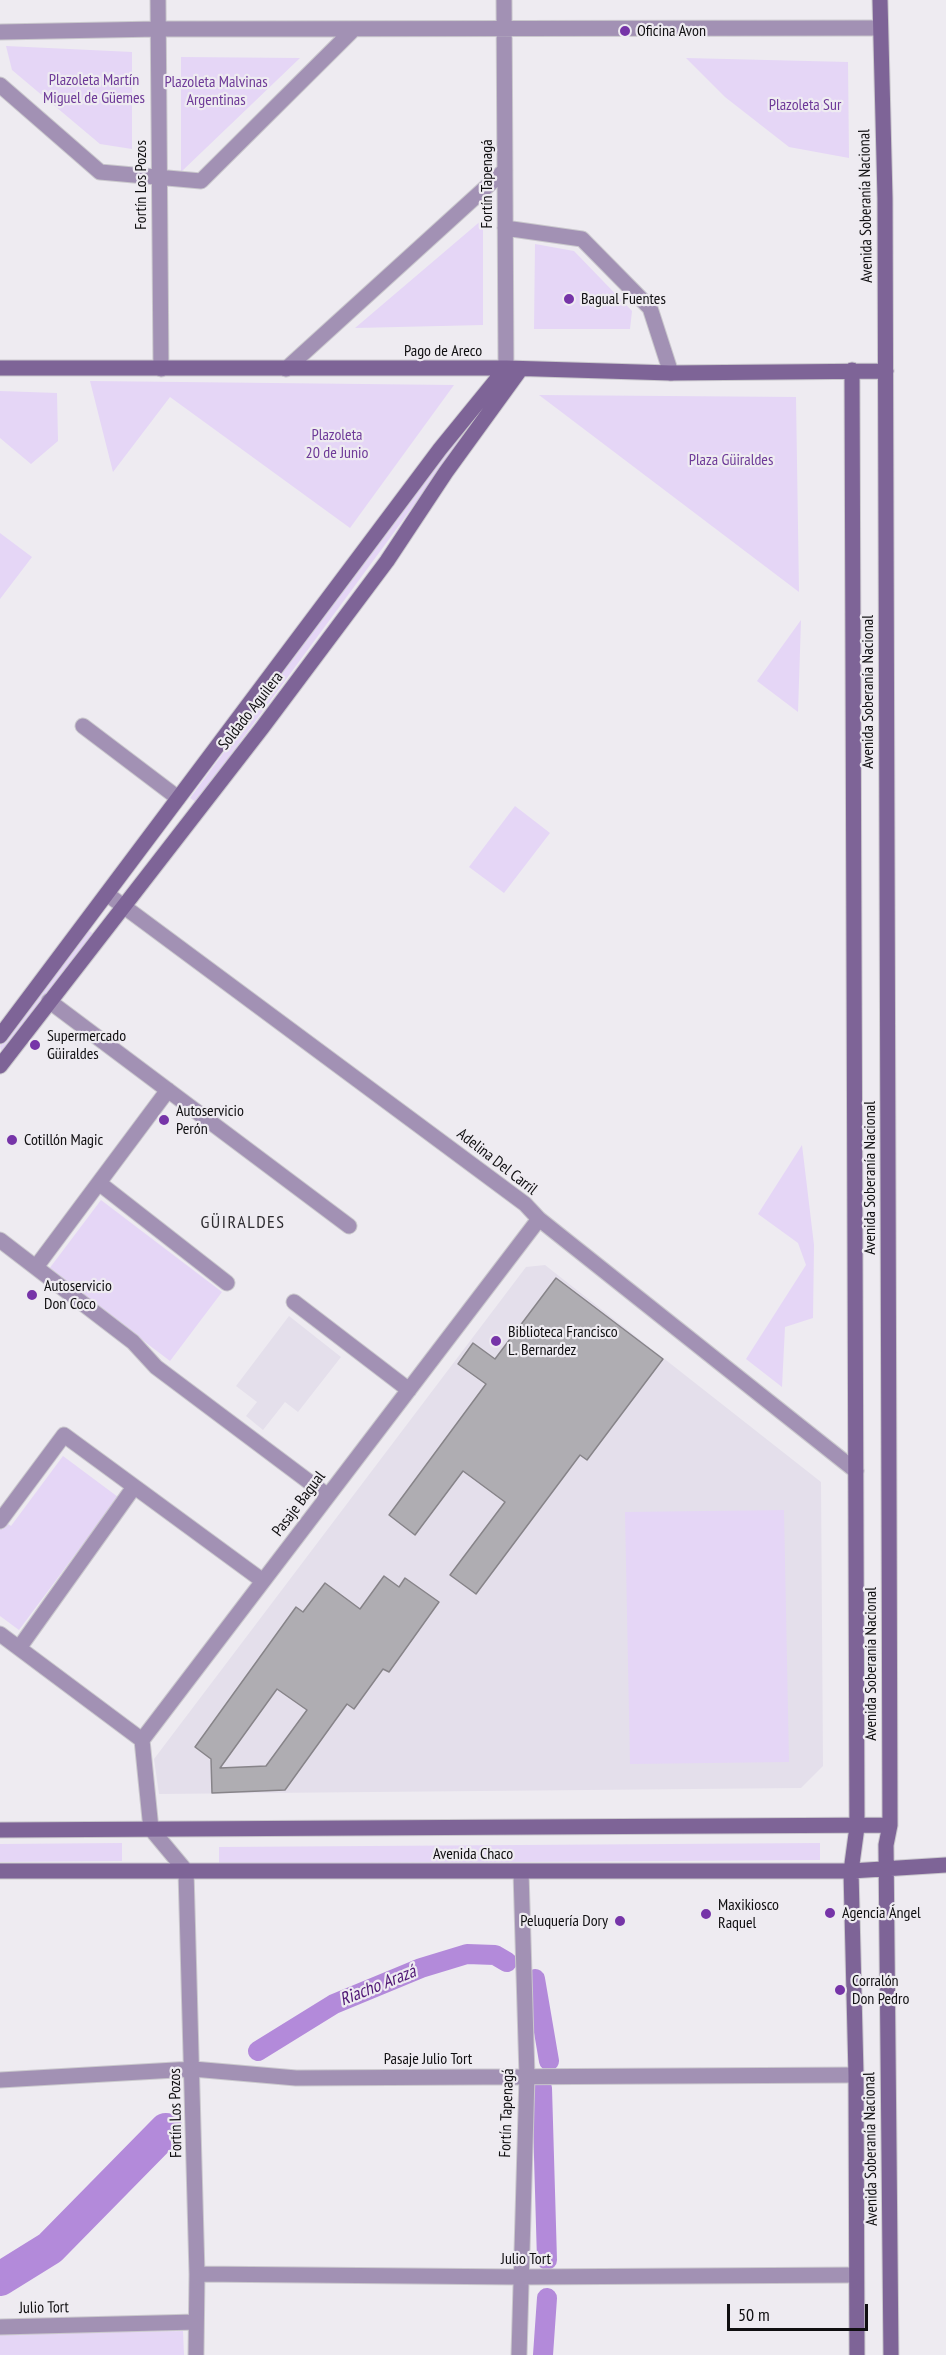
<!DOCTYPE html>
<meta charset="utf-8">
<style>
body{margin:0}
#map{position:relative;width:946px;height:2355px;overflow:hidden;background:#eeebf1;font-family:"PT Sans Narrow",sans-serif}
canvas{display:block}
.scale{position:absolute;left:727px;top:2304px;width:141px;height:27px;box-sizing:border-box;border:3px solid #100f11;border-top:0;padding-left:8px;font-size:18px;line-height:21px;white-space:nowrap;color:#100f11;-webkit-text-stroke:4px #eeebf1;paint-order:stroke}
</style>
<div id="map">
<canvas width="946" height="2355"></canvas>
<div class="scale">50 m</div>
</div>
<script>
const ctx = document.querySelector('canvas').getContext('2d');
ctx.lineJoin = 'round';
function paint(path, color) { ctx.fillStyle = color; ctx.fill(path, 'evenodd'); }
function strokePath(path, color, width, dash) { ctx.strokeStyle = color; ctx.lineWidth = width; ctx.lineCap = dash ? 'butt' : 'round'; ctx.setLineDash(dash || []); ctx.stroke(path); }
function label(font, color, halo, rows, align = 'center') {
  ctx.font = font + ' "PT Sans Narrow",sans-serif'; ctx.lineWidth = 4.5; ctx.setLineDash([]); ctx.textBaseline = 'middle'; ctx.strokeStyle = halo; ctx.fillStyle = color; for (const [text, x, y, turn = 0] of rows) {
    ctx.save(); ctx.translate(x, y); ctx.rotate((+turn || 0) * Math.PI / 180); ctx.textAlign = isNaN(turn) ? turn : align; if (halo) ctx.strokeText(text, 0, 0); ctx.fillText(text, 0, 0); ctx.restore();
  }
}
const built = new Path2D(`
 M545,1265L821,1482L823,1766L801,1788L159,1794L154,1759L526,1267Z
 M289,1316L341,1357L298,1412L285,1402L263,1430L246,1416L257,1402L236,1386Z`);
const green = new Path2D(`
 M6,46L132,52V149L100,144L12,70Z
 M181,57L300,58L181,172Z
 M686,58L848,62L849,158L789,147L725,97Z
 M483,219V325L355,328Z
 M535,244L574,251L632,311L630,329H534Z
 M90,381L454,385L350,528L170,397L113,472Z
 M0,391L57,393L58,441L31,464L0,438Z
 M539,395L796,397L799,592Z
 M474,414L478,418L196,802L190,798Z
 M0,533L32,557L0,599Z
 M801,620L798,712L757,681Z
 M515,806L550,833L504,893L469,867Z
 M88,930L95,935L2,1054L0,1046Z
 M802,1145L814,1245L813,1318L785,1327L782,1387L746,1359L806,1265L798,1243L758,1214Z
 M101,1200L222,1292L170,1361L49,1269Z
 M63,1456L118,1497L19,1630L0,1616V1518L11,1526Z
 M784,1510L789,1762L630,1764L625,1512Z
 M122,1843V1861L0,1862V1844Z
 M820,1843V1860L219,1864V1847Z
 M183,2331L184,2355H0V2334Z`);
const canal = new Path2D(`
 M535,1979L549,2061
 M258,2051L334,2004L421,1968L467,1954L495,1955L507,1962
 M542,2088L547,2260
 M543,2355L547,2298`);
const river = new Path2D(`
 M0,2279L50,2248L166,2130`);
const building = new Path2D(`
 M556,1278L663,1359L587,1460L580,1455L476,1594L450,1575L505,1502L463,1471L415,1535L389,1515L486,1384L458,1364L473,1343L495,1359Z
 M384,1576L399,1587L405,1578L439,1602L389,1672L383,1669L354,1709L347,1704L285,1790L212,1793L211,1759L195,1747L296,1607L303,1612L325,1583L360,1609ZM277,1689L307,1710L266,1766L220,1768Z`);
const street = new Path2D(`
 M158,0L161,369
 M504,0L506,368
 M0,32L158,29L879,28
 M0,85L100,172L201,181L354,29
 M505,228L582,239L650,308L671,373
 M286,369L505,170
 M83,726L178,798
 M107,894L525,1204L539,1219L856,1471
 M49,1001L349,1226
 M99,1183L227,1283
 M0,1240L133,1342L156,1367L328,1496
 M36,1267L168,1090
 M294,1302L409,1390
 M0,1521L64,1435L263,1581
 M0,1634L142,1740
 M19,1648L134,1487
 M0,2080L193,2069L296,2078L856,2075
 M197,2274L519,2277L856,2275
 M0,2327L196,2322
 M196,2355L197,2274L186,1871L151,1829L142,1740L539,1219
 M519,2355L527,2076L521,1872`);
const secondary = new Path2D(`
 M880,0L885,198L890,1825L886,1845L891,2355
 M0,368H506L671,373L886,371
 M852,370L857,1827L851,1871L856,2075L857,2355
 M0,1036L440,449L506,368
 M0,1066L262,728L387,561L446,472L520,370
 M0,1830L890,1825
 M0,1871H851L946,1865`);
const markers = [
 [625,31,6,"#7634a8"],
 [569,299,6,"#7634a8"],
 [35,1045,6,"#7634a8"],
 [164,1120,6,"#7634a8"],
 [12,1140,6,"#7634a8"],
 [32,1295,6,"#7634a8"],
 [496,1341,6,"#7634a8"],
 [830,1913,6,"#7634a8"],
 [706,1914,6,"#7634a8"],
 [620,1921,6,"#7634a8"],
 [840,1990,6,"#7634a8"]
];
const poiNames = [
 ["Oficina Avon",637,31],
 ["Bagual Fuentes",581,299],
 ["Supermercado",47,1036],
 ["Güiraldes",47,1054],
 ["Autoservicio",176,1111],
 ["Perón",176,1129],
 ["Cotillón Magic",24,1140],
 ["Autoservicio",44,1286],
 ["Don Coco",44,1304],
 ["Biblioteca Francisco",508,1332],
 ["L. Bernardez",508,1350],
 ["Maxikiosco",718,1905],
 ["Raquel",718,1923],
 ["Agencia Ángel",842,1913],
 ["Peluquería Dory",608,1921,"right"],
 ["Corralón",852,1981],
 ["Don Pedro",852,1999]
];
const parkNames = [
 ["Plazoleta Martín",94,80],
 ["Miguel de Güemes",94,98],
 ["Plazoleta Malvinas",216,82],
 ["Argentinas",216,100],
 ["Plazoleta Sur",805,105],
 ["Plazoleta",337,435],
 ["20 de Junio",337,453],
 ["Plaza Güiraldes",731,460]
];
const streetNames = [
 ["Fortín Tapenagá",487,184,-90],
 ["Fortín Los Pozos",141,185,-90],
 ["Avenida Soberanía Nacional",866,206,-91],
 ["Pago de Areco",443,351],
 ["Avenida Soberanía Nacional",868,692,-90],
 ["Soldado Aguilera",251,711,-52],
 ["Adelina Del Carril",497,1162,38],
 ["Avenida Soberanía Nacional",870,1178,-90],
 ["Pasaje Bagual",299,1504,-53],
 ["Avenida Soberanía Nacional",871,1664,-90],
 ["Avenida Chaco",473,1854],
 ["Pasaje Julio Tort",428,2059],
 ["Fortín Los Pozos",176,2113,-91],
 ["Fortín Tapenagá",507,2113,-88],
 ["Avenida Soberanía Nacional",871,2149,-91],
 ["Julio Tort",526,2259],
 ["Julio Tort",44,2308,-1]
];
const neighbourhoodNames = [
 ["GÜIRALDES",243,1223]
];
const waterNames = [
 ["Riacho Arazá",378,1986,-22]
];
paint(built, '#e4dfeb');
paint(green, '#e5d6f6');
strokePath(canal, '#b38ada', 20);
strokePath(river, '#b38ada', 34);
paint(building, '#afadb2');
strokePath(building, '#878489', 1.5);
strokePath(street, '#cac8cd', 17);
strokePath(secondary, '#cac8cd', 17);
strokePath(street, '#a291b4', 15);
strokePath(secondary, '#7e6497', 15);
for (const [x, y, r, color] of markers) { const dot = new Path2D(); dot.arc(x, y, r, 0, 2 * Math.PI); ctx.fillStyle = color; ctx.fill(dot); strokePath(dot, '#eeebf1', 2); }
label('16px', '#100f11', '#eeebf1', poiNames, 'left');
label('16px', '#6e3a98', '#eeebf1', parkNames);
label('16px', '#100f11', '#eeebf1', streetNames);
ctx.letterSpacing = '1.5px';
label('18px', '#2e2c30', '#eeebf1', neighbourhoodNames);
ctx.letterSpacing = '0px';
label('italic 18px', '#4f1775', '#eeebf1', waterNames);
</script>
